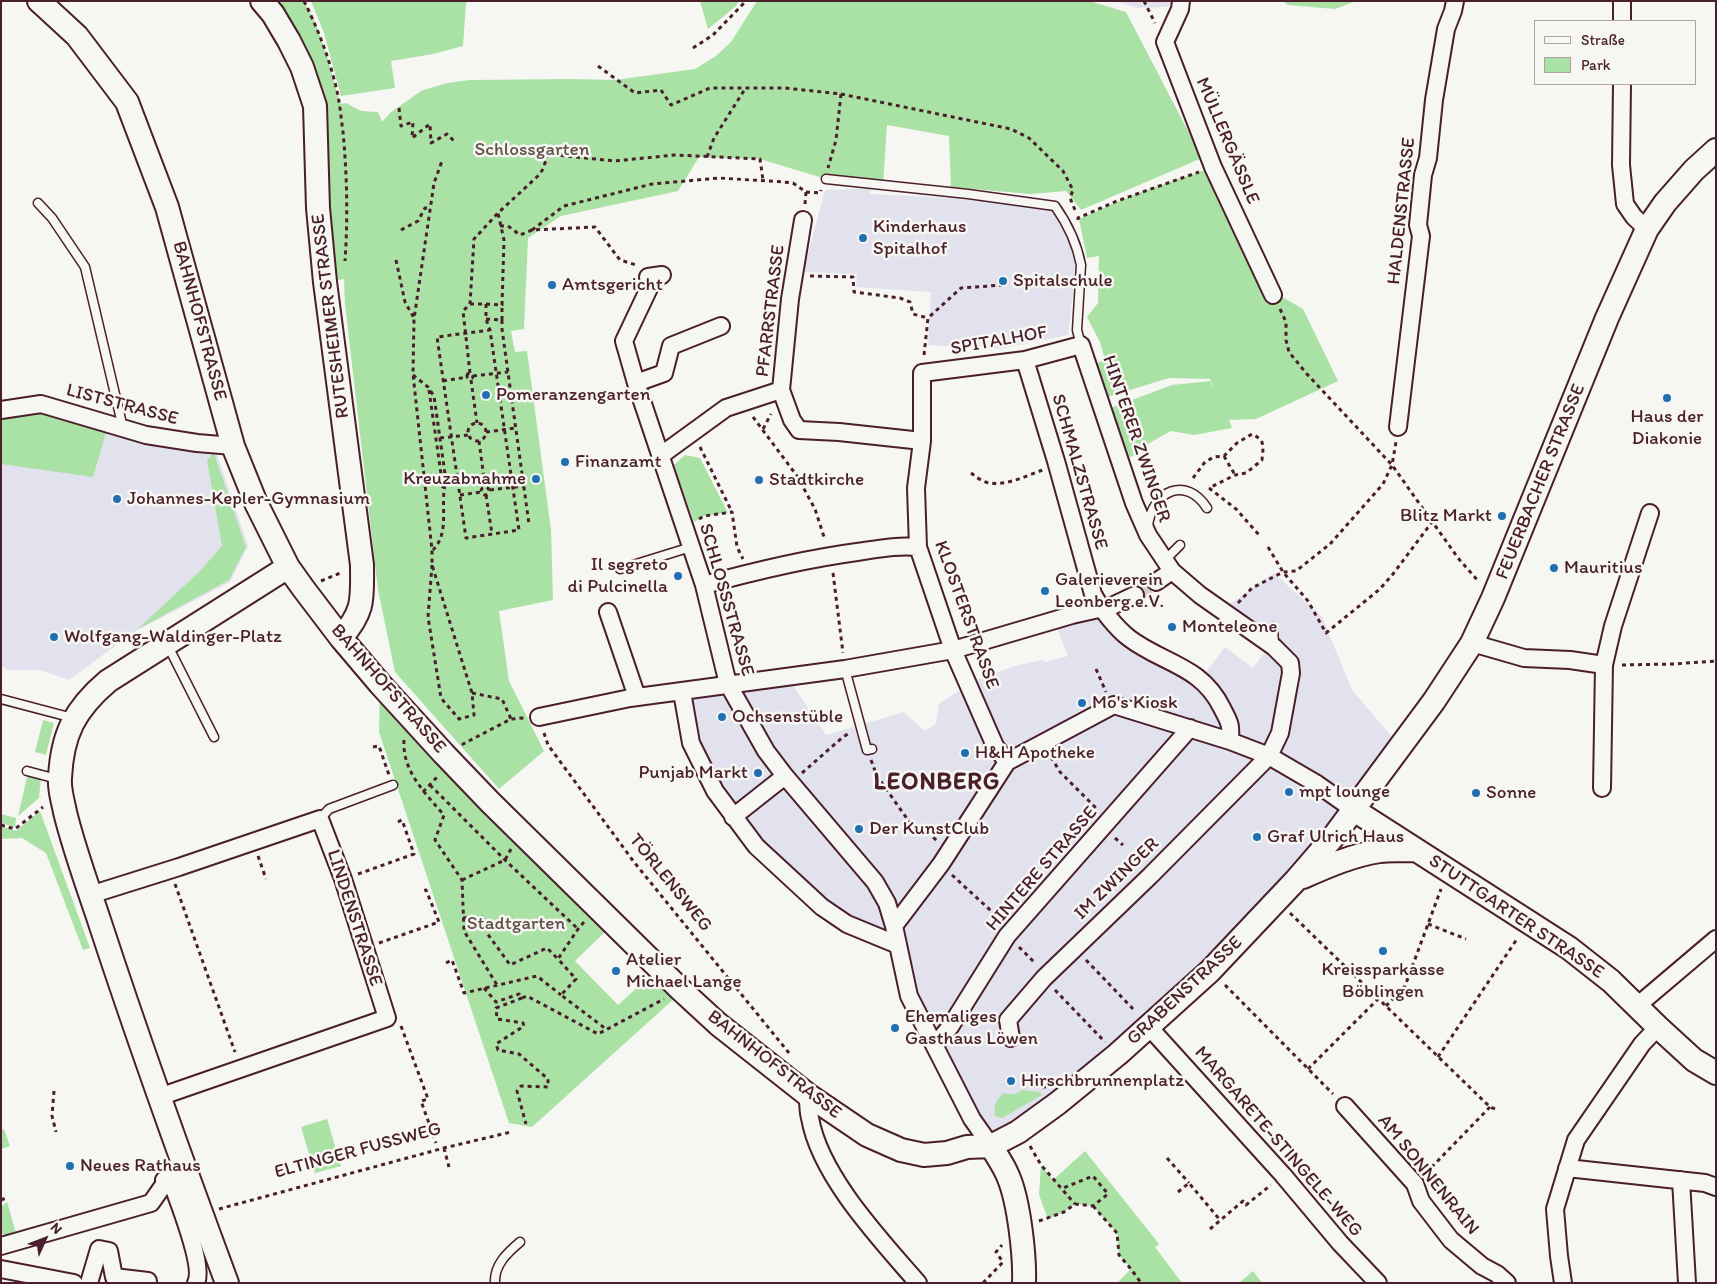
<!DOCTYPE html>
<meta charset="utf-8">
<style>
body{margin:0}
#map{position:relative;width:1717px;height:1284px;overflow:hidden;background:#f6f6f2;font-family:Itim,sans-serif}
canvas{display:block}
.frame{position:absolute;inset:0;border:2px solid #4a1f2b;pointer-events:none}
.legend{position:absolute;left:1534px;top:20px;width:162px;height:65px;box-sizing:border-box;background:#f6f6f2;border:1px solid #b1a0a2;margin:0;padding:6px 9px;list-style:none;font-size:15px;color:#4a1f2b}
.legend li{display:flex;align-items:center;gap:10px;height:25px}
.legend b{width:25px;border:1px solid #b1a0a2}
.north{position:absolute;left:20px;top:1214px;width:50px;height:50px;-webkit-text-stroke:4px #f6f6f2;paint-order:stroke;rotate:47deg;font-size:14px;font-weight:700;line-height:20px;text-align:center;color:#4a1f2b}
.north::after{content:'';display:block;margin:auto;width:18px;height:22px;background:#4a1f2b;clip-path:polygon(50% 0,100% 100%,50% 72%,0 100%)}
</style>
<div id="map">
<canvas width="1717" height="1284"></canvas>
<div class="frame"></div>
<ul class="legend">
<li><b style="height:6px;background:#f6f6f2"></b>Straße</li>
<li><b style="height:14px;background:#aae1a4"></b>Park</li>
</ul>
<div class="north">N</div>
</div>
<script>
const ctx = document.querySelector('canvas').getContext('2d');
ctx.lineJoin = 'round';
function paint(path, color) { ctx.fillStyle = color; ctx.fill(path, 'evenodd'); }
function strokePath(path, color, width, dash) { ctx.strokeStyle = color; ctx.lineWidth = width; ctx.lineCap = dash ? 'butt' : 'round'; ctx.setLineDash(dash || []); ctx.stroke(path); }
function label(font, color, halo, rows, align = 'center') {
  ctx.font = font + ' Itim,sans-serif'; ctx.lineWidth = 5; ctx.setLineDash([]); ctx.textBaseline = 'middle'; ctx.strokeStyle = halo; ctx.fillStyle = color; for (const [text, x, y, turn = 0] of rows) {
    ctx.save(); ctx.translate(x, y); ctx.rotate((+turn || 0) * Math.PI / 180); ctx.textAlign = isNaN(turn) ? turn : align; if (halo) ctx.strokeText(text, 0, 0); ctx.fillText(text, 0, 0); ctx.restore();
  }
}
const built = new Path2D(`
 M1114,1H1179L1167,7L1137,8Z
 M850,189H870V194L950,198L1053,209L1077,260L1068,335L1000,349L928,345L931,292L856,287L857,274L803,272L825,190Z
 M41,404L216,451L248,546L230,582L134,632L69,680L40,670H8L1,666V410Z
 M1274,573L1322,617L1352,690L1400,746L1289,898L1036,1132L968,1130L910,1009L907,957L792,892L717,783L679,702L784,672L826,735L904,712L924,731L936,724L939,704L973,681L1015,666L1042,660L1046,662L1068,656L1056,625L1097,615L1196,682L1207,671L1225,647L1253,668L1266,650L1224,608Z`);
const green = new Path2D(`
 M262,1H304L316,24L328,59L340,104L346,103L361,111L378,112L382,122L390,113L421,91L447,83L470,80L571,79L615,80L695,69L716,56L731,42L757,1H1089L1126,12L1202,158L1081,210L1066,191L1031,194L951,187L949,136L887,125L883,185L826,179L760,159L699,157L678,191L561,216L528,238L524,329L511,331L515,352L527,351L551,530L553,600L499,611L509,681L544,751L499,789L395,672L378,590L345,304L344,279L325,282L315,106Z
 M311,1H468L466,3L463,46L433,54L391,61L395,88L341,96L324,33Z
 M700,1H739L736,6L708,29Z
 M1283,1H1356L1335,9L1288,5Z
 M1213,167L1270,290L1303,309L1338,381L1256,419L1229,420L1232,428L1194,435L1171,431L1151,442L1133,456L1119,460L1110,427L1113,407L1172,385L1210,381L1215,390L1210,379L1169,378L1104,398L1093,364L1105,360L1100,342L1087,317L1098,303L1099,256L1087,258L1079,219L1133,195Z
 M30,408L106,433L93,477L1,464V415Z
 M214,453L246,547L229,580L138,629L200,571L222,546L207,460Z
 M685,455L700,458L728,513L704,516L694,522L674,465Z
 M380,684L613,924L575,961L618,1005L652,974L675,998L532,1127L509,1123L379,732Z
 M43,720L54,723L46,755L35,752Z
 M28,773L41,777L39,798L18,816Z
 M40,811L90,948L83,950L46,853L22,838L1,839V826L16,831Z
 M1,814L16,818L15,827L1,823Z
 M1022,1090L1040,1092L1042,1095L1002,1118L995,1116C993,1105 996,1100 1004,1093C1012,1095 1016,1095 1022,1090Z
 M327,1119L341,1166L315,1173L301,1127Z
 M4,1129L10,1146L1,1149V1130Z
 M1085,1151L1159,1244L1155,1247L1182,1283H1117L1131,1269L1119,1255L1117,1233L1093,1206L1075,1204L1064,1212L1048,1219L1039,1195L1041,1165L1053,1180Z
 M7,1202L17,1236L5,1237L2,1233L1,1228V1207Z
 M1253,1271L1262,1283H1239Z`);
const streetTunnel = new Path2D(`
 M1135,595L1156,582`);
const path = new Path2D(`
 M304,1C318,29 330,60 337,91C340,104 341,118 343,132C347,175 348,218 345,261
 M1144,1L1155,23
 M693,48L713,35L746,1
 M598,66L635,93L661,90L671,105L710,88H785L841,94L836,140L828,168
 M841,94L1011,129L1029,138L1063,171L1073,190L1070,198L1075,210
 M399,108L401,126L413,122L412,138L430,124L431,143L447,134L454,141
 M707,157L714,138L745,89
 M805,204L806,192
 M1078,220V218L1117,201L1199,172
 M500,226H508L520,235L532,230L595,227L620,260L636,265
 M401,230L418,221L425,208H430
 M532,230L564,206L652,184L719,178L783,182L793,183L806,192L820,193L821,190
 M396,260L405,302L414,318
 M810,276L853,277L854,292L900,298L910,302L913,314L928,318
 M470,304H486V319L490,330L519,530L466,538L437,337L490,330
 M486,304L502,305L504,240L498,213L499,212
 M1280,309L1286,322V340L1289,352L1306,373L1392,465L1458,558L1479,582
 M486,319L502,320V305
 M502,320V329L529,524
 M924,355L928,318L961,288L1003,285
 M467 376a3 3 0 1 1 6 0a3 3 0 1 1-6 0Z
 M470,373L463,311L470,304L474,239L498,213L539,175L543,169L548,154L614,161L675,155L760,159L763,180
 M413,375L428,387L434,396L446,481C439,504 451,531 433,550
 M473,376L508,372
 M471,380L477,423
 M443,381L467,377
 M429,390L443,488
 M753,417L797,476L815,509L825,540
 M468 432a9 9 0 1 1 18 0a9 9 0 1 1-18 0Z
 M763,429L771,414
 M486,432L516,428
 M440,438L469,435
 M479,441L485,486
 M700,447L732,512
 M1224,456L1235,475
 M971,473C974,475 977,478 981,480C999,490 1025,476 1043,470
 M1193,478L1205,462L1214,457L1224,456L1237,443L1252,434C1266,441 1263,446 1262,460L1246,473L1235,475L1209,488
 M481 491a4 4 0 1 1 8 0a4 4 0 1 1-8 0Z
 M1209,488L1236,509L1259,535
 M490,490L524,486
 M460,495L481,492
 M486,495L492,534
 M699,519L704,516L732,512L737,547L743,559
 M1268,547L1283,572L1308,601L1326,633L1380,589L1393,574L1432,522
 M432,565L428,617L441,698L459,719L474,715L472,693L432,565V550L413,374L414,319L434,183L442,161
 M833,573L843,653
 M321,581L343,572
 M1238,603L1252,588L1283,572L1296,571L1330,544L1383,484L1392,465L1396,442
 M1622,665L1673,664L1716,661
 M1096,669L1106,692
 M472,693L502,699L511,719
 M544,733L548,745L634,862L789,1053
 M404,740C402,771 425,793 444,815L435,840L462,880L464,931L497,985
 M464,745L463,744L511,719L524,718
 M373,747L379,746L389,775
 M1051,757L1060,772L1098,810
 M871,760L877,776L915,830L927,831L937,841
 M802,773L843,737L851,732
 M430,785L505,860L578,929
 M423,792L438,776
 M1,825L15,829L43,807
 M1115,838L1123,845
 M258,856L266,879
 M358,874L414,854L402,820L395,823
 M952,875L1001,920
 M462,880L505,860L511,849
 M175,884L235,1052
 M1290,913L1490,1107L1498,1110
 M463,918L485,917L487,933L510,965L547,948L558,959
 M584,922L578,929L558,959L576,979L561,995L606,1029
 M1428,924L1466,939
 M379,943L439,922L426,890L421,892
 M1019,947L1036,964
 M1086,960L1135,1011
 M446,963L452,960L464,993L537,976L561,995
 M1225,985L1333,1094
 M484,988L496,1002L519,994L522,998L527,996L598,1034L664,999
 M1055,990L1105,1042
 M522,998L496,1008L497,1019L523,1023L524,1026L496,1044L498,1050L519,1054L548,1079V1087L521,1086L517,1091L526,1124
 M1386,1006L1405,986L1441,889
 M401,1026L428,1099L421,1101L436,1143
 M1438,1057L1517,939
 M1308,1069L1378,999
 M1034,1086L1046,1087
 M54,1091L52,1116L56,1132
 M1030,1146L1041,1165L1075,1204
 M444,1148L449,1167
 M1167,1158L1189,1183
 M1426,1173L1490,1107
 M1178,1192L1189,1183L1220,1220
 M1,1200L6,1198
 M1093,1206L1117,1233L1119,1255L1131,1269L1141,1283
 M219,1209L444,1148L511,1132
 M1039,1221L1064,1212L1075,1204L1093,1206L1108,1194L1093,1176L1061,1189
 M1210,1229L1243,1201L1246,1205L1271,1185
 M983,1283L1003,1262L996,1252L1002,1245`);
const lane = new Path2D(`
 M826,179L968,194L1055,206C1067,223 1077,244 1081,265L1077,330L1081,345
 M38,203L52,218L85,267L123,428
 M1148,526C1152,491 1186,475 1207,508
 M1166,562L1170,555L1180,545
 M620,569L691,547
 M1273,627L1274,645
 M168,646L214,737
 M845,669L867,750L872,749
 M1,699L73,718
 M27,771L57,779
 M320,819L329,809L393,785
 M495,1283C494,1265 507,1253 520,1242`);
const street = new Path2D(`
 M1181,1L1180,9L1165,42L1213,167L1273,295
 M1622,1V21
 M1622,84L1621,165L1625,204L1634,217L1647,229
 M803,220L790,299L781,390L792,420L799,430L839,432L922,441
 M662,275L648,277L651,284L624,341L636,383L704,585L728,684L766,751L785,776L875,882L887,903L894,926L909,996L972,1119L991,1146
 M1025,360L1056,461L1093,594C1101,609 1116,628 1129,638C1163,664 1201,665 1222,708C1230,724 1231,723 1230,741
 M636,383L664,373L671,346L721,326
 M1,410L41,404L146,435L197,443L233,446
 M1398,427L1421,236L1418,225L1423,175L1428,158L1434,100L1446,29L1453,11L1455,1
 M660,456L726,408L781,390
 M704,585C755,571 805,559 857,552C878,549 897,545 918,547
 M608,612L637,697
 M1472,643L1524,658L1570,660L1604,665
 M682,692L691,743L715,791L756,846L822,907L847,924L898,945
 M539,717L630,698L845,669L953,650L1072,615L1112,606L1135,595
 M1007,762L995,746L953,650L918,547L916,488L922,441V373L1025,360L1081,345L1134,503L1148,535L1172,571
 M1602,788L1604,665L1613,626L1650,513
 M733,817L785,776
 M90,895L179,867L320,819L343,879L387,1018L159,1097
 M894,926L941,864L1007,762L1114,705L1230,741L1269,756L1317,784L1354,810
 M1637,1006L1716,939
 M1149,1027L1283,1175L1340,1243L1378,1283
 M1011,1038L1008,1020L1044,978L1150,876L1269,756L1280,733L1291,673L1290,663L1274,647L1200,595L1172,571L1156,582
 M935,1045L950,1027L1007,936L1190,728
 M808,1095C808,1103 808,1111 810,1118C820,1176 880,1239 918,1283
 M1345,1106L1415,1184L1421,1201L1451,1240L1482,1266L1497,1274L1507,1283
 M1567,1168L1705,1183L1716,1187
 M1681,1180L1687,1283
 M1,1246L151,1203L165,1183L164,1180L170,1178C177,1199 205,1265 196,1283
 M1,1269L74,1283
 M89,1283L99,1249L109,1251L114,1277L148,1281V1283
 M1563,1283L1559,1256L1555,1209L1576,1140L1642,1044L1658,1027`);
const secondary = new Path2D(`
 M39,1L77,36L127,102L167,207L233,446L256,503L288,567L303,588L341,638L380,684L444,754L490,802L680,989L718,1024L808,1095L867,1135L901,1150L924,1155L947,1153L967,1147L991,1146L1018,1132L1058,1103L1118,1054L1210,971L1296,880L1334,836L1434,701L1472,643L1493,598L1607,318L1647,229L1665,203L1694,170L1716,150
 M262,1L273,14L289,41L302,67L315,106L318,208L325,282L362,565C362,599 365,610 341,638
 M1354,810L1569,948L1611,981L1658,1027L1694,1060L1716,1073
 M1303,877C1328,866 1353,855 1380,851C1392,850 1404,850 1415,850
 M991,1146C997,1156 1004,1166 1008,1176C1019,1201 1025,1256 1024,1283
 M227,1283C182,1162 139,1042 99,920C87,884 74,849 65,812C63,801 59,790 60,778C62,734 75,709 108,681L288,567`);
const markers = [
 [863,238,5,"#1f6fb2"],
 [1003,281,5,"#1f6fb2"],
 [552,285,5,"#1f6fb2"],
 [486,395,5,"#1f6fb2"],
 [1667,398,5,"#1f6fb2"],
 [565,462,5,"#1f6fb2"],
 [536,479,5,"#1f6fb2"],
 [759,480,5,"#1f6fb2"],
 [117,499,5,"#1f6fb2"],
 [1502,516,5,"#1f6fb2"],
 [1554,568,5,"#1f6fb2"],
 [678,576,5,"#1f6fb2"],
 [1045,591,5,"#1f6fb2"],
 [1172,627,5,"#1f6fb2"],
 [54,637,5,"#1f6fb2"],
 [1082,703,5,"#1f6fb2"],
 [722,717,5,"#1f6fb2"],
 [965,753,5,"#1f6fb2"],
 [758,773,5,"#1f6fb2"],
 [1289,792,5,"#1f6fb2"],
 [1476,793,5,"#1f6fb2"],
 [859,829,5,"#1f6fb2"],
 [1257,837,5,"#1f6fb2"],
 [1383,951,5,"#1f6fb2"],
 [616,971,5,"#1f6fb2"],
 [895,1028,5,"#1f6fb2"],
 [1011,1081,5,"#1f6fb2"],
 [70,1166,5,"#1f6fb2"]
];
const streetNames = [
 ["MÜLLERGÄSSLE",1227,141,67],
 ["HALDENSTRASSE",1402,211,-84],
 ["PFARRSTRASSE",771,311,-83],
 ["RUTESHEIMER STRASSE",331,316,-97],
 ["BAHNHOFSTRASSE",199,321,75],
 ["SPITALHOF",999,341,-10],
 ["LISTSTRASSE",122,405,15],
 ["HINTERER ZWINGER",1136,439,71],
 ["SCHMALZSTRASSE",1079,472,74],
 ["FEUERBACHER STRASSE",1541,482,-68],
 ["SCHLOSSSTRASSE",726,600,74],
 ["KLOSTERSTRASSE",966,615,70],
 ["BAHNHOFSTRASSE",388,689,49],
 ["HINTERE STRASSE",1042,869,-49],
 ["IM ZWINGER",1117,879,-44],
 ["TÖRLENSWEG",670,883,51],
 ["STUTTGARTER STRASSE",1516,917,34],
 ["LINDENSTRASSE",354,918,72],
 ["GRABENSTRASSE",1185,991,-43],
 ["BAHNHOFSTRASSE",774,1065,38],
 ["MARGARETE-STINGELE-WEG",1278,1142,49],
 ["ELTINGER FUSSWEG",358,1151,-15],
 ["AM SONNENRAIN",1428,1175,51]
];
const parkNames = [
 ["Schlossgarten",532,150],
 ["Stadtgarten",516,924]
];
const poiNames = [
 ["Kinderhaus",873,227],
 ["Spitalhof",873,249],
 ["Spitalschule",1013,281],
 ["Amtsgericht",562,285],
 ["Pomeranzengarten",496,395],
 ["Haus der",1667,417,"center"],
 ["Diakonie",1667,439,"center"],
 ["Finanzamt",575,462],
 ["Kreuzabnahme",526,479,"right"],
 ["Stadtkirche",769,480],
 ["Johannes-Kepler-Gymnasium",127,499],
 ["Blitz Markt",1492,516,"right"],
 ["Il segreto",668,565,"right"],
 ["di Pulcinella",668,587,"right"],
 ["Mauritius",1564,568],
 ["Galerieverein",1055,580],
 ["Leonberg e.V.",1055,602],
 ["Monteleone",1182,627],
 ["Wolfgang-Waldinger-Platz",64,637],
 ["Mo's Kiosk",1092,703],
 ["Ochsenstüble",732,717],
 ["H&H Apotheke",975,753],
 ["Punjab Markt",748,773,"right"],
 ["mpt lounge",1299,792],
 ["Sonne",1486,793],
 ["Der KunstClub",869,829],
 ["Graf Ulrich Haus",1267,837],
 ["Atelier",626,960],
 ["Michael Lange",626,982],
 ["Kreissparkasse",1383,970,"center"],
 ["Böblingen",1383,992,"center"],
 ["Ehemaliges",905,1017],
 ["Gasthaus Löwen",905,1039],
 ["Hirschbrunnenplatz",1021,1081],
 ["Neues Rathaus",80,1166]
];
const districtNames = [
 ["LEONBERG",937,783]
];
paint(built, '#e2e2ee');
paint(green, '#aae1a4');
strokePath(streetTunnel, '#d4cbca', 16, [16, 8]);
strokePath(lane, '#4a1f2b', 11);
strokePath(street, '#4a1f2b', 20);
strokePath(secondary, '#4a1f2b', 26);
strokePath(path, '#4a1f2b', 3, [4, 4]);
strokePath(lane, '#f6f6f2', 8);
strokePath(street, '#f6f6f2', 16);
strokePath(secondary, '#f6f6f2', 22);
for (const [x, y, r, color] of markers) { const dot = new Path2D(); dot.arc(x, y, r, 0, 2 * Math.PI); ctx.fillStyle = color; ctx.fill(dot); strokePath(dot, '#f6f6f2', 2); }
label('19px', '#4a1f2b', '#f6f6f2', streetNames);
label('19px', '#625049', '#f6f6f2', parkNames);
label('19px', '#4a1f2b', '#f6f6f2', poiNames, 'left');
ctx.letterSpacing = '1px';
label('bold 24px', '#4a1f2b', '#f6f6f2', districtNames);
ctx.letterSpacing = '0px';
</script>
